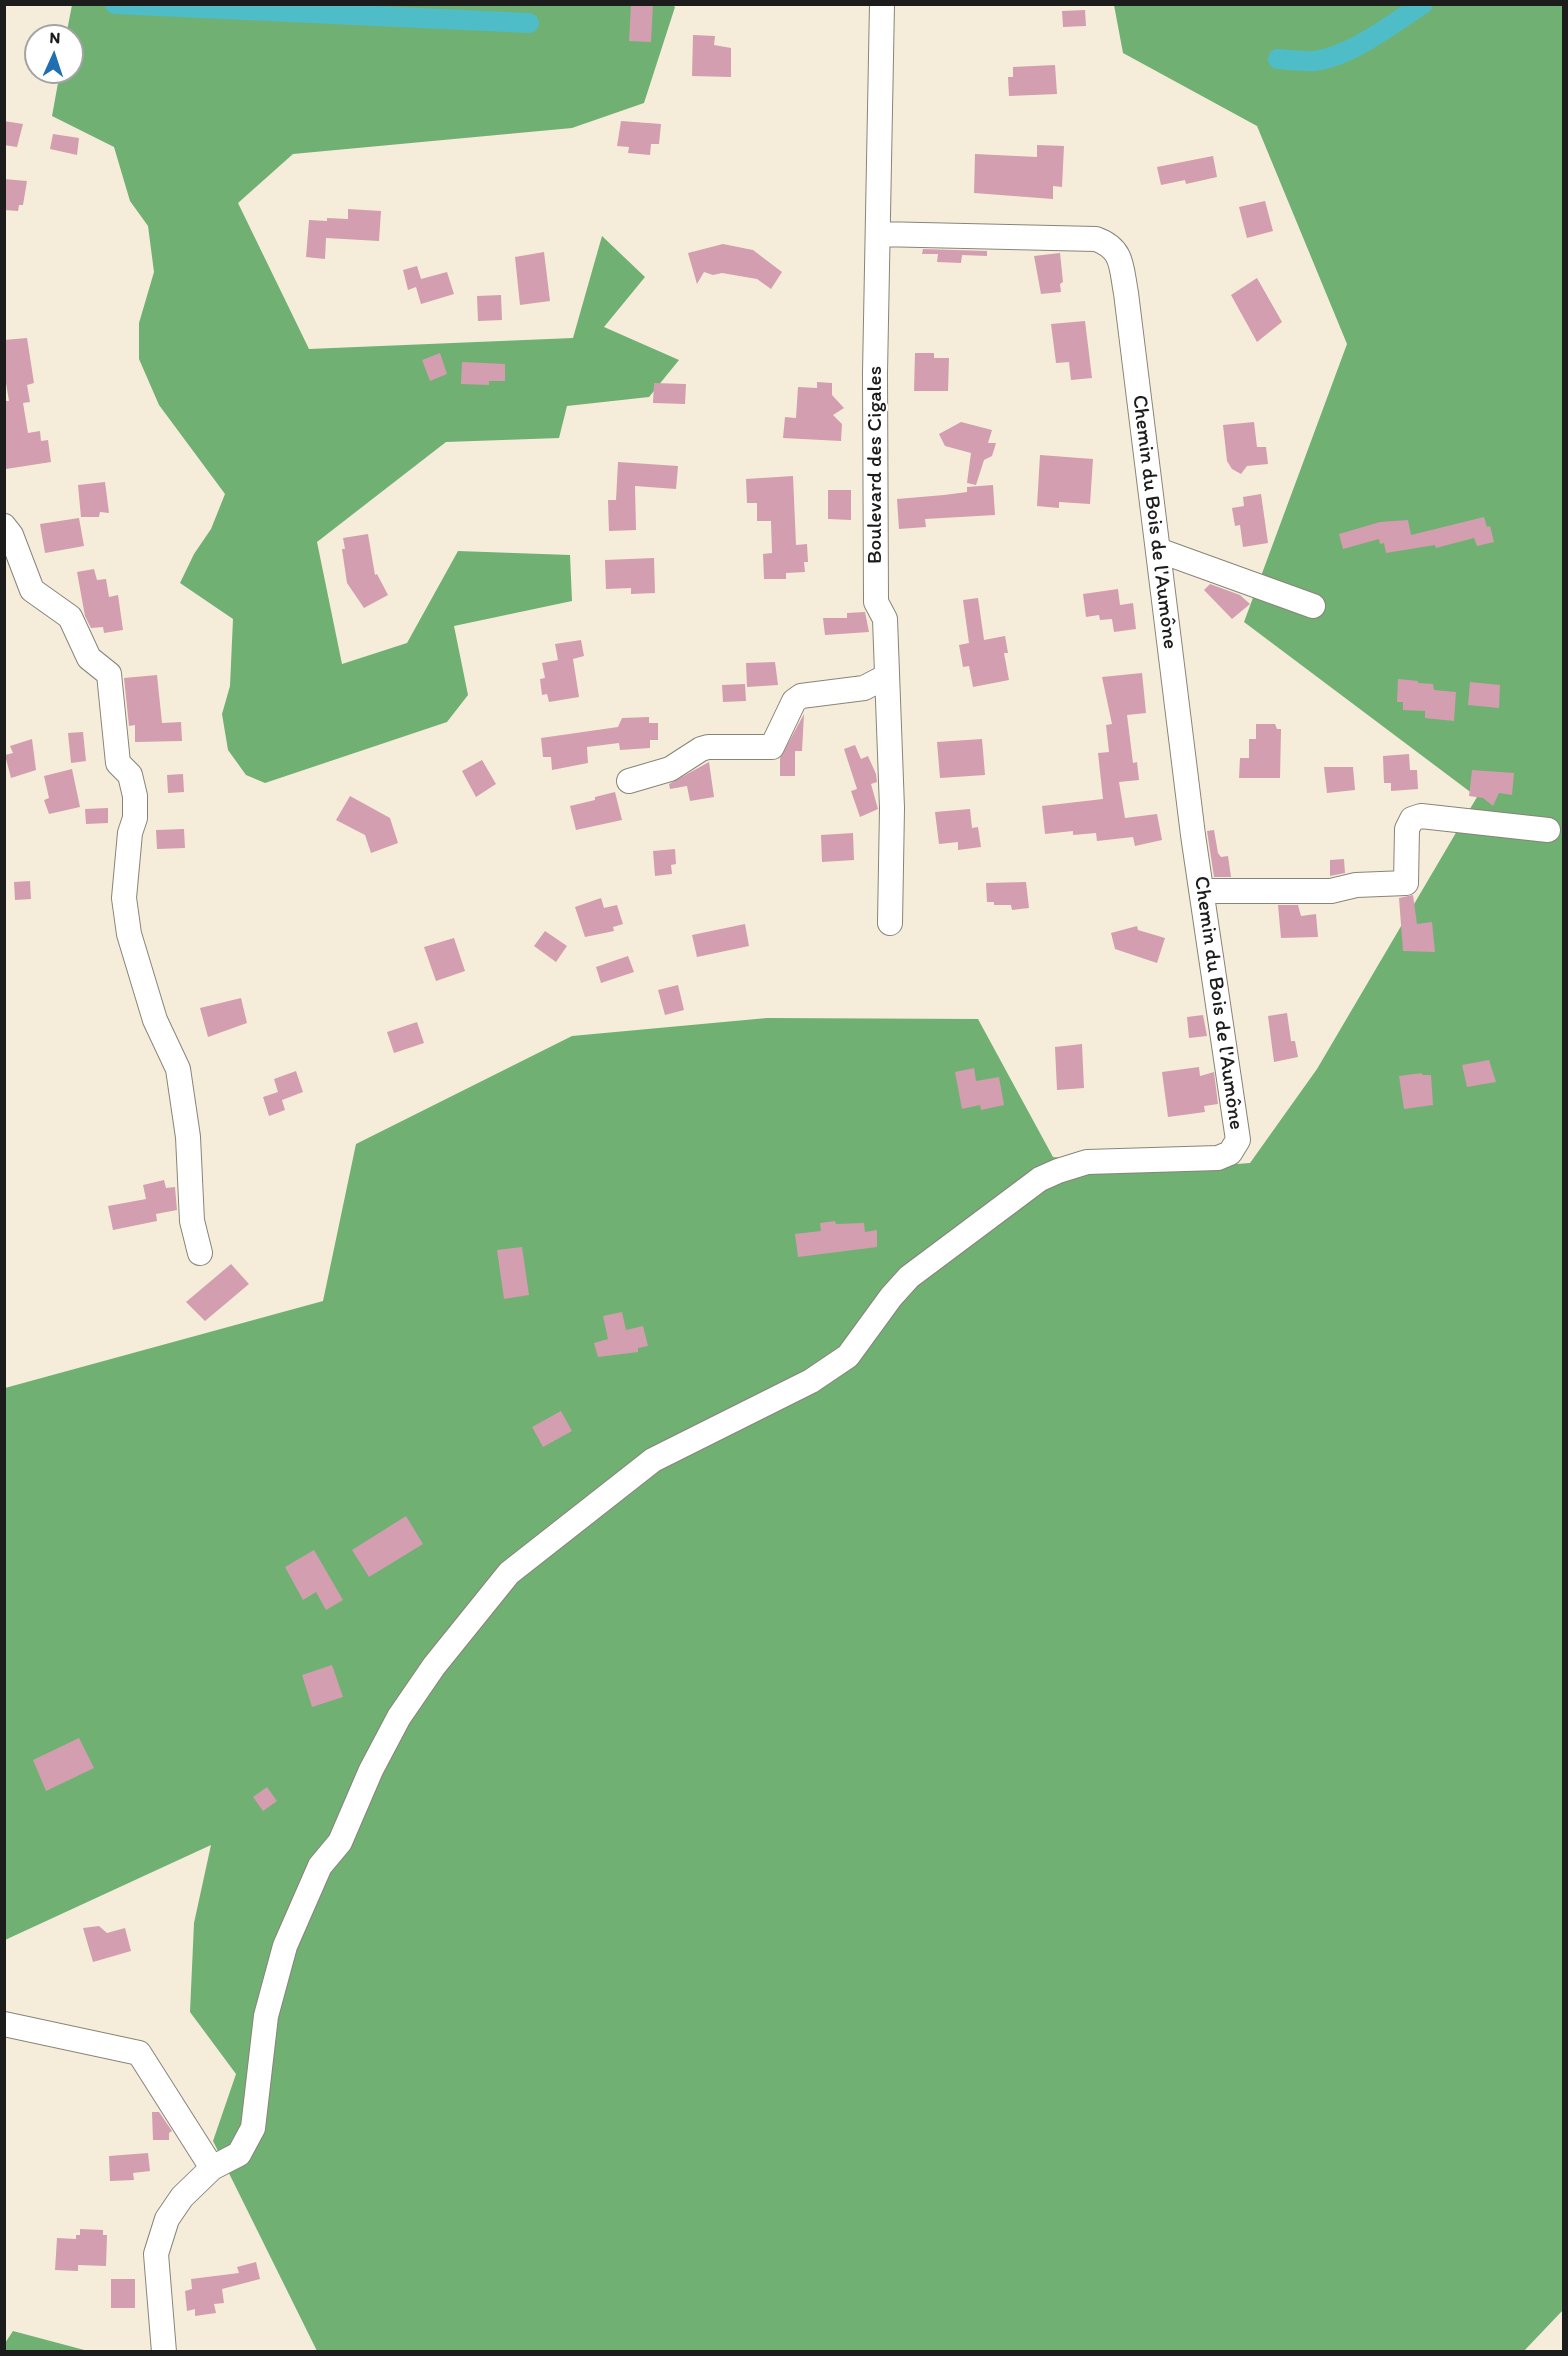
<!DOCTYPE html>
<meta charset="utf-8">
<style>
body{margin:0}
#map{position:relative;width:1568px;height:2356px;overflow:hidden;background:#f5edd9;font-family:Itim,sans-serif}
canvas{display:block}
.frame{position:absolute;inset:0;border:6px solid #1c1c1c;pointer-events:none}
.north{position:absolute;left:24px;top:24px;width:60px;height:60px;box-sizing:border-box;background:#fff;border:2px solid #a4a4a4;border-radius:50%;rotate:3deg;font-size:16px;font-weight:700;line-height:24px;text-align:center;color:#1c1c1c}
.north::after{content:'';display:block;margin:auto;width:21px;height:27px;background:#1f6fb2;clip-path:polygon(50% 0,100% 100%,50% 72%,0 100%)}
</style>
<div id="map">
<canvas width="1568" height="2356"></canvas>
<div class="frame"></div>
<div class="north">N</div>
</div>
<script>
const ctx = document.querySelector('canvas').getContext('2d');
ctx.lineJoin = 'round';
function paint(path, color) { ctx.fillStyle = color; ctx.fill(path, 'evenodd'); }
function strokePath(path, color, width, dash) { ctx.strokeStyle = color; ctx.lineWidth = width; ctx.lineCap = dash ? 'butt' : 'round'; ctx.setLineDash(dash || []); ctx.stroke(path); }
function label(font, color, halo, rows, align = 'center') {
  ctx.font = font + ' Itim,sans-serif'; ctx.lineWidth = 4.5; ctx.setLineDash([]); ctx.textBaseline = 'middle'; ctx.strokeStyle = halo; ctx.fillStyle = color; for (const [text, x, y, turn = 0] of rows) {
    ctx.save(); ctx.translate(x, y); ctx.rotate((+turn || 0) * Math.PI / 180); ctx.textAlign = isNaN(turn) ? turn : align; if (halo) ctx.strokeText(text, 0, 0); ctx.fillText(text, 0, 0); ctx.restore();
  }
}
const forest = new Path2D(`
 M671,4L675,7L644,103L572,128L293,154L238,203L309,349L573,338L602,236L645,277L604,327L679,360L649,397L567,406L559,438L446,442L317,542L342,664L407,643L458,551L570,555L572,601L454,626L468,695L447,722L265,783L246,775L228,750L222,714L230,686L233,619L180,583L194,554L211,529L225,494L159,405L139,359V323L154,272L148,226L130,201L114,147L52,116L60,72H72V36H66L72,5Z
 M1114,5H1563V2310L1523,2352L317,2351L213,2141L236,2074L190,2012L194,1923L211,1845L5,1940V1388L323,1301L356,1144L572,1036L767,1018L978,1019L1053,1157L1172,1169L1250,1163L1317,1069L1477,797L1244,622L1347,344L1257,126L1123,53Z
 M13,2331L88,2351H5V2343Z`);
const canal = new Path2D(`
 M115,4L529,23
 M1278,59C1290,60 1304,62 1315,61C1354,55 1391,24 1423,4`);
const building = new Path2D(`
 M631,4H653L651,42L629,41Z
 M1085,10L1086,26L1063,27L1062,11Z
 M693,35L715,36L714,45L731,48V77L692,76Z
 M1055,65L1057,94L1009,96L1008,77H1013V67Z
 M4,121L23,124L17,147L4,145Z
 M621,121L661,124L659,144H651L650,155L628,153L629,147L617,146Z
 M53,134L79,138L77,155L50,149Z
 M1037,145L1064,146L1062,187L1053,186V199L974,193L975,154L1037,157Z
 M1213,156L1217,177L1186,184L1185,180L1161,185L1157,167Z
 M4,179L27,181L23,205H19L18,211L4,210Z
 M1265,201L1273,231L1247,238L1239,207Z
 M348,209L381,211L379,241L326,238L325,259L306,257L309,220L327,221V218L348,219Z
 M723,244L753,250L782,272L771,289L757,279L722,273L713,275L704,272L697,284L688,253Z
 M923,249L987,251V256L962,255L961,263L937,262L938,254H922Z
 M544,252L550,301L520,305L515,257Z
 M1060,253L1063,282L1060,284L1061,292L1041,294L1034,256Z
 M417,266L421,279L447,272L454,294L421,304L416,287L408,290L403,270Z
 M1257,278L1282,322L1257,342L1231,295Z
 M501,295L502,320L478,321L477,296Z
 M1085,321L1092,378L1071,380L1069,362L1056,363L1051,324Z
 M27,338L34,383L27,385L30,402L23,403L28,433L40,431L41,441L48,440L51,462L6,469L4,401H9L4,371V340Z
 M440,353L447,374L430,381L422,360Z
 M915,353H934V358H949L948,391H914Z
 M462,362L505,364V381H489V385L461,384Z
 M817,382L832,383V395L844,408L833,415L842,424L841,441L783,438L785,417L796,418L798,387L817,388Z
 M654,383L686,384L685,404L653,403Z
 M961,422L992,430L988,443H996L992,456L984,460L976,485L967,483L971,453L945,446L939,434Z
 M1254,422L1257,447H1266L1268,464L1247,466L1241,474L1232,469L1227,461L1223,425Z
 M1040,455L1093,459L1090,504L1059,502V508L1037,506Z
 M618,462L678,466L676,489L635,486L636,530L609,531L608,500H616Z
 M793,476L796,545L807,544L808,562H804L805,572L786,573V579H764L763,554L772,553L771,521H757V503H747L746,479Z
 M105,482L109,513L100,512L99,517H81L78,485Z
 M993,485L995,515L925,519L926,527L899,529L897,499L944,495L967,492V487Z
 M828,490H851V520L828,519Z
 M1261,494L1268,543L1243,547L1240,525L1235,526L1232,508L1244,506L1243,497Z
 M1484,517L1487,527L1490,526L1494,542L1477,546L1474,538L1436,548L1435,545L1386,553L1384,543L1380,544L1379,539L1343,549L1339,534L1380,522L1408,520L1411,535Z
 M79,518L84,546L45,553L40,524Z
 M368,534L375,575L377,574L388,595L364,608L347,583L342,549H345L343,538Z
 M654,558L655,593L631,594V588L606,589L605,560Z
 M94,569L97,580L106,579L109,597L118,595L123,630L104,633L103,627L91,628L85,616L77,572Z
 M1210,584L1240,595L1250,604L1232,619L1204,590Z
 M1118,589L1120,605L1133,603L1136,629L1114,632L1112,619L1100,620L1099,615L1086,617L1083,594Z
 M978,598L984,640L1005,636L1008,653H1004L1009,680L973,687L969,666L963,667L959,645L969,643L963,600Z
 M865,612L869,632L825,635L823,618H847V613Z
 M581,640L584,656L573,659L579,697L549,702L547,694L542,695L540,679L545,678L542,663L558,660L555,644Z
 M775,662L778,685L747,687L746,663Z
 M1142,673L1146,713L1127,715L1133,763L1137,762L1139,780L1119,782L1125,818L1157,814L1162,840L1135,846L1133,837L1097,841L1096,833L1073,835V831L1045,834L1042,806L1103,799L1098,753L1109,752L1106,725L1112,724L1102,677Z
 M157,675L162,723L181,722L182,741L135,742V725L129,726L124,678Z
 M1398,679L1418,681V683L1433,684L1434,690L1456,692L1454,721L1425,718V711L1403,710V702H1397Z
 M1470,682L1500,685L1499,708L1468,705Z
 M745,684L746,701L723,702L722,685Z
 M804,714L802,751H795V776H780V758Z
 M649,717V723H658V740H650V748L620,750L619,743L587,747L588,763L552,770L551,757H543L541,738L618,727L622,718Z
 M1256,724H1275L1277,729H1281L1280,778H1239L1240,758H1249V739H1256Z
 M83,732L86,761L71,763L68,733Z
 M32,739L36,770L11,778L5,755L13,753L10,746Z
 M982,739L985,775L940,778L937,742Z
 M855,745L861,759L868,756L876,774L877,782L871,784L878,809L860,817L851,791L857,789L844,749Z
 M1409,754L1410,770H1417L1418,789L1391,791V783H1384L1383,756Z
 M482,760L496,784L476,797L462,771Z
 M709,762L714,797L690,801L687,786L670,789L669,784Z
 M1324,767H1353L1355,790L1327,793Z
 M72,769L80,807L49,814L44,800L49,798L44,776Z
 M1472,770L1514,773L1512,795L1499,793L1493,806L1483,798L1469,796Z
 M183,774L184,792L168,793L167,775Z
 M615,792L622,820L576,830L570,806L595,800V797Z
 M350,796L390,818L398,843L371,853L365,835L336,820Z
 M108,808V823L86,824L85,809Z
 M970,809L972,828L978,827L981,847L958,850V842L939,844L935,812Z
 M184,829L185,848L157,849L156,830Z
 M1214,830L1218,853L1221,857L1228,856L1231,877H1214L1207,831Z
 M853,833L854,860L822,862L821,835Z
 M675,849L676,864L671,865L672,874L655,876L653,851Z
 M1344,859L1345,873L1330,876V860Z
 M30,881L31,899L15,900L14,882Z
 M1026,882L1029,908L1012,910L1011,905H994V902H987L986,883Z
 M1413,895L1417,924L1432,922L1435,952L1403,951L1399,898Z
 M601,898L604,908L617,905L623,924L613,927L614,931L585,937L575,907Z
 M1278,905H1298L1301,916L1316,914L1318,937L1281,938Z
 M745,924L749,946L697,957L692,935Z
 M1137,926L1138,930L1165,938L1157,963L1115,949L1111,933Z
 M545,931L567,946L556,962L534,946Z
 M454,938L465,971L436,981L424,947Z
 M628,956L634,972L601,983L596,967Z
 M678,985L684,1010L665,1015L658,990Z
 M241,998L247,1023L208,1037L200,1008Z
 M1287,1013L1291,1041H1295L1298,1057L1274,1062L1268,1016Z
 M1203,1015L1207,1036L1189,1038L1187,1017Z
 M417,1022L424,1043L394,1053L387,1032Z
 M1082,1044L1084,1088L1057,1090L1055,1047Z
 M1489,1060L1496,1082L1467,1087L1462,1065Z
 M1199,1067L1200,1076L1214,1072L1218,1104L1204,1106L1205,1112L1168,1117L1162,1072Z
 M974,1068L976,1081L999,1077L1004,1105L981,1110L980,1105L962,1109L955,1072Z
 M296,1071L303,1092L282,1100L285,1110L269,1116L263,1097L278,1092L274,1079Z
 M1422,1073V1075H1431L1433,1105L1404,1109L1399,1076Z
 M164,1180L166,1188L175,1187L177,1210L156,1214L157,1221L113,1230L108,1206L146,1199L143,1185Z
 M835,1221L836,1224L864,1223L865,1232L877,1230V1247L798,1257L795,1234L821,1231L820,1223Z
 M522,1247L529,1295L504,1299L497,1250Z
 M231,1264L249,1284L205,1321L186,1302Z
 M622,1312L626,1330L643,1326L648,1346L638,1348V1352L598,1357L594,1343L608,1339L603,1316Z
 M561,1411L572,1431L543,1447L532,1427Z
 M406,1516L423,1544L369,1577L352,1550Z
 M314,1550L343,1600L326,1610L316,1592L303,1600L285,1567Z
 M332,1665L343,1697L312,1707L302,1675Z
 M79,1738L94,1768L46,1791L33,1760Z
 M267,1787L277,1801L263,1811L253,1797Z
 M99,1926L107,1933L125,1928L131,1951L93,1962L83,1928Z
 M152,2112H159L172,2131L169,2133V2140H153Z
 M148,2153L150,2171L133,2173L134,2180L110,2181L109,2156Z
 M80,2229L103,2230V2235H107L106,2266L78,2265V2271L55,2270L57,2238L76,2239V2235H80Z
 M256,2262L260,2279L222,2289L224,2303L214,2304L216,2313L195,2316V2309L187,2311L185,2291L192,2289L191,2279L239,2273L237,2267Z
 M111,2279H135V2308H111Z`);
const minor = new Path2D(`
 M882,4L875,373L876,602L885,619L892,808L890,923
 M4,526L11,535L32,590L70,617L89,658L109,674L118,763L130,775L135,796V818L130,833L124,898L129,934L155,1020L178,1069L188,1137L192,1221L200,1253
 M1158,550L1313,606
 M629,781L670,769L701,749L708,747H772L794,701L801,696L864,688L887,676
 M1202,891H1331L1356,885L1406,883L1407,829L1412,819L1421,816L1548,830
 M4,2024L139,2053L212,2168
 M164,2352L156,2254L167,2219L182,2197L212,2168L239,2154L253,2128L266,2016L285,1946L320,1866L340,1842L371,1770L399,1717L434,1666L509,1573L653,1460L811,1381L848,1356L891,1297L909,1277L1040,1179L1058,1171L1087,1162L1218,1158L1230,1153L1238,1140L1193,835L1126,293C1121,268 1124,249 1096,239L878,234`);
const streetNames = [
 ["Boulevard des Cigales",876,465,-90],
 ["Chemin du Bois de l'Aumône",1154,522,83],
 ["Chemin du Bois de l'Aumône",1218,1003,82]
];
paint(forest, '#70b073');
strokePath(canal, '#4fbdc8', 20);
paint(building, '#d39eaf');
strokePath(minor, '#88847a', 26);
strokePath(minor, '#fff', 24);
label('21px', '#1c1c1c', '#fff', streetNames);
</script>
